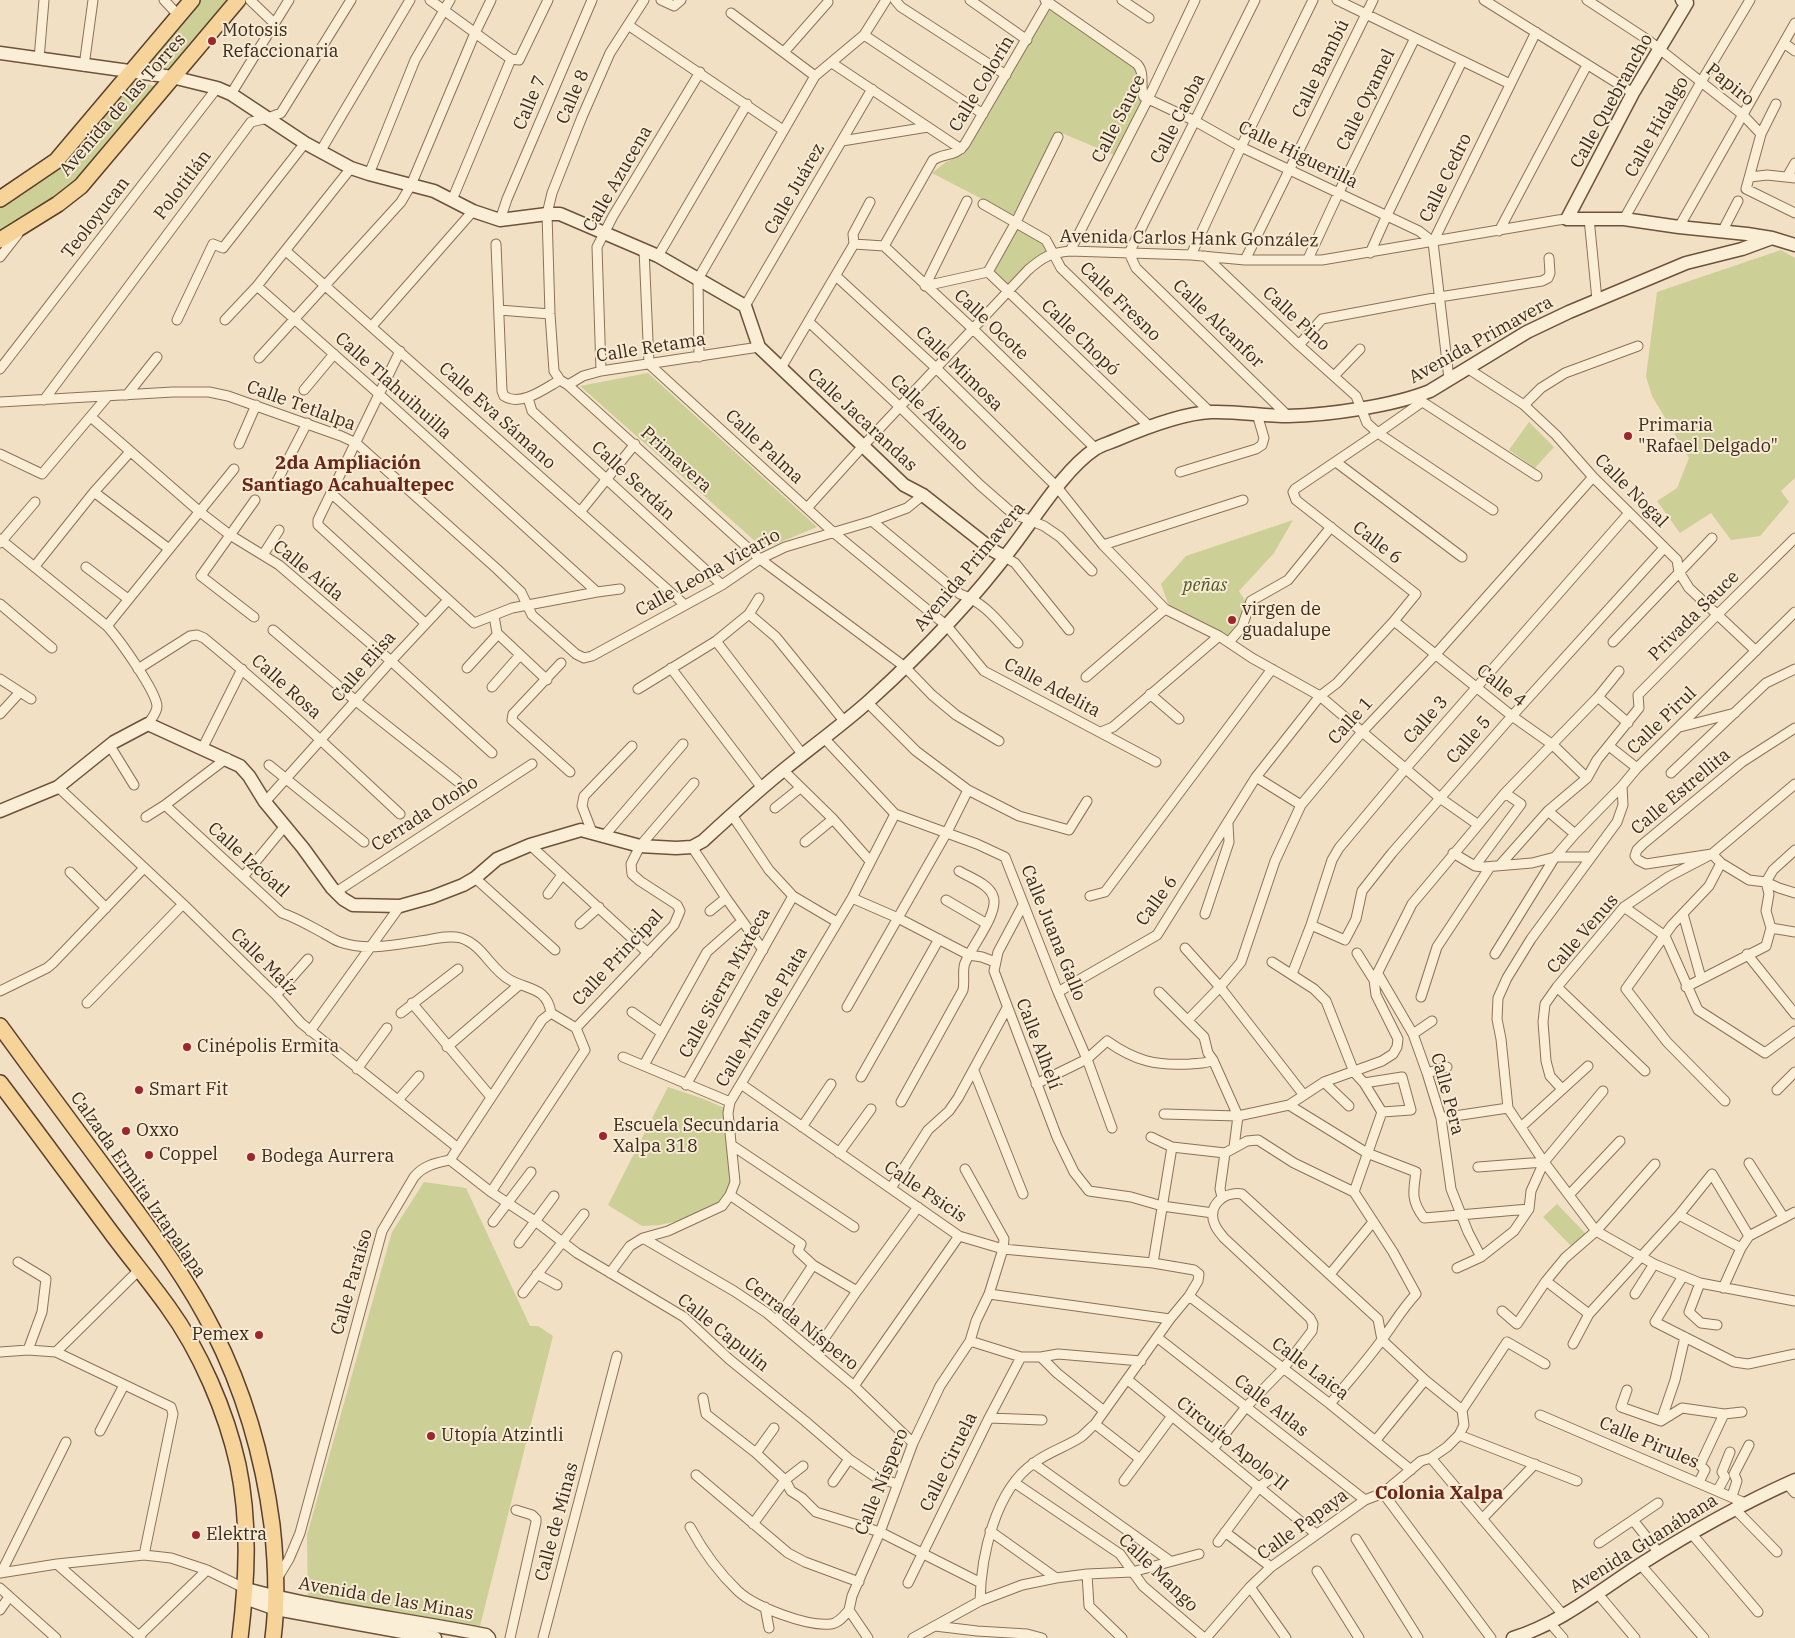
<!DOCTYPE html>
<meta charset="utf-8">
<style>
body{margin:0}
canvas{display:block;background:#f1e0c3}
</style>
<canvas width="1795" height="1638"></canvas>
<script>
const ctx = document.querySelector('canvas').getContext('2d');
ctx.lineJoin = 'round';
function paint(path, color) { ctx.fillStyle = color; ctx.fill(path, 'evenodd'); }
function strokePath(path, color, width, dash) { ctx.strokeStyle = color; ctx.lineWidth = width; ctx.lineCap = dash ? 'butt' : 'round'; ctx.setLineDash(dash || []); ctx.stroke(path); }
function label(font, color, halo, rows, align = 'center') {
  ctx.font = font + ' "IBM Plex Serif",serif'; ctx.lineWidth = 4; ctx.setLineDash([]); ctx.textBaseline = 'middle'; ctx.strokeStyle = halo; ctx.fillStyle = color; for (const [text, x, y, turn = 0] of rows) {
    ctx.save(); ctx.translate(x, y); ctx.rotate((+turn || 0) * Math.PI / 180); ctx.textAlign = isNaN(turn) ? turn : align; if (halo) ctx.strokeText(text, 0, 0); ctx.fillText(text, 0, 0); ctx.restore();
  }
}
const green = new Path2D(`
 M198,0H231L171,71L139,66Z
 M1049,5L1136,69V84L1143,102L1114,155L1057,131L1013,215L932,173L946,162L964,154Z
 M131,80L158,87L64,193L0,233V205Z
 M1017,225L1045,241L1051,251L1040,255L1007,288L991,272Z
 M1781,250L1795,258V478L1781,491L1789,502L1760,536L1731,540L1711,513L1680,533L1657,501L1677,488L1689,458L1652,396L1646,376L1657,292Z
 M648,373L817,527L764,549L580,386Z
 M1529,422L1554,447L1535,468L1509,450Z
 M1293,520L1274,553L1239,591L1247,604L1231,637L1169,606L1161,584L1186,556Z
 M668,1087L704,1099L724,1108V1129L732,1180L729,1192L717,1203L693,1218L659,1225L642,1226L608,1205Z
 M424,1182L466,1188L530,1326H538L553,1336L480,1626L308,1597L307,1535L392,1232Z
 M1557,1204L1587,1235L1573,1248L1543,1217Z`);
const street = new Path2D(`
 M164,0L179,16
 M250,0L275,24
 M430,0L511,59L519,60L548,0
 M661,0L674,6L681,0
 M895,0L901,7L1006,75
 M970,0L1027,40
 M1045,0L1137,64C1146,74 1139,86 1144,97L1195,121L1241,147L1419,231L1433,242
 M1122,0L1149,18
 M1255,0L1129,253L1136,268L1288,416
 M1337,0L1510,84
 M1484,0L1633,93
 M1587,0L1648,40L1743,115L1761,134
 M731,13L815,76
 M628,25L783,130
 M864,35L983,114
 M1784,43L1795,51
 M784,52L828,2
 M39,59L44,0
 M832,63L961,149
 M84,66L93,0
 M231,94L289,0
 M1776,104L1761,134L1746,189L1795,213
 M842,141L928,127
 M320,152L410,0
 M369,174L415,60L450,0
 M1750,177L1767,175L1795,178
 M1787,177L1795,163
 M452,200L511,59
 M983,204L1046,240L1061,268L1210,412
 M1589,218L1597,300
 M1624,219L1701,82L1750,0
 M500,220L507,199L592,0
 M1679,227L1795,23
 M1499,231L1587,65
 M1722,232L1738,201
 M496,244L502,391L504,396C521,407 544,389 560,380L568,385L583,376L601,371L759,347
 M854,244L884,246L973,329L1096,449
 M854,244L853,234L870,202
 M884,246L933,160C946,152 954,158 965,144L1049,0
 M644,249L649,364L833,532L947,626L984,671L1156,762
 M286,251L685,605
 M1070,251L1148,99L1195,0
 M1370,253L1387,215L1462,61
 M1191,255L1241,147L1313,0
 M658,256L747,104
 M1205,256L1299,345L1356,396L1367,423L1378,433L1493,510
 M0,257L18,234
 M1308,259L1339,192L1415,38
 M1245,260L1373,0
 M988,272L1150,427
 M988,272L1016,222L1058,137
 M836,276L936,368L1057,487L1103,545L1165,609L1219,636L1252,658L1320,696L1440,798L1477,824
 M257,286L380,395L597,592
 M925,286L967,201
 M925,286L988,272
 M745,306L872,89
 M499,310L550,314
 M177,320L213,244L223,248L305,143
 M225,320L257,286L351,168
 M809,322L900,407L980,485L1012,513L1044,526L1060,537L1092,571
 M372,326L473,211
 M1299,345L1322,319L1439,297L1542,281L1548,278L1550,273L1549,258
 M400,351L318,520V525L425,623
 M699,357L698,279L815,76L864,35L886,0
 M259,358L401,202L411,185L475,33L491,0
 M781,368L854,244
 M1467,368L1524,405L1556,435L1593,477L1677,560L1679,572L1689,588L1756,651
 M0,369L217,88
 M601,371L597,247L613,216L700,72
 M1335,375L1360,349
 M1449,379L1433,242L1536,32
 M560,380L554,371L550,314L547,214L552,193L582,117L610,53L644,0
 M568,385L760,559L905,667L932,695L956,715L999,741
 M304,390L334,354
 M127,395L157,357
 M528,398L532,411L722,585
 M1418,399L1537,476
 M44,400L251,122L268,118L281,113L351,0
 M0,402L173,392H209L228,396L341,436L356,443L497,569L521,592L532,615L576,654L584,658L592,656L722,585L760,559L785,547L872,521L907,508L923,495
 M1524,405L1541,388L1565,373L1638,346
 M91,417L200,512L230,535L279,565L391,661L492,753
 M239,444L256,405
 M0,454L42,474L107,397
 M1336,462L1462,557
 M1180,472L1256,449L1262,445L1264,438L1257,414
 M275,485L307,423
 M94,492L169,549
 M331,493L474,623L512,608L597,592L620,589
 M807,508L863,446L1028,270C1043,257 1050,253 1070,251L1191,255L1245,260H1322L1558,220L1567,219
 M580,512L635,444
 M872,521L960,594C985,602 1000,624 1018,643
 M0,539L107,626C119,639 156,691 157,706C157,713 151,719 148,724
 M0,543L35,502
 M1103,545L1243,500
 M263,555L279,530
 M1005,557L1015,563L1069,630
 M35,566L94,492L130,452
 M86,567L128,599
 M0,604L52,648
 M749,614L776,637L844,721
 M494,616L497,633L547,680
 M254,617L201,576L255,500
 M1394,621L1512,716L1553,745L1587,778
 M107,626L234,469
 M273,630L356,701L457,781
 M716,641L803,755
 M1229,642L1242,627L1251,601L1288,580L1331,527
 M1613,642L1712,538
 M561,663L513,714L512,720L570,772
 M467,668L498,634
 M671,668L762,788
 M138,669L190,636L197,635L204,638C272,694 336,754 400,814
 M1086,677L1165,609
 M0,679L31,699
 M492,687L520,655
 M638,689L716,641L749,614L759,598
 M1150,694L1179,719
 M1598,697L1619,671
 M867,702L916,751L968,790L1019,816L1069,830L1087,801
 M0,714L20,692
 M1680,727L1735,713
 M1795,728L1742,762L1643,844L1637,850L1635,856L1638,860L1646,864L1712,854L1721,863L1749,880L1766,882L1773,870L1795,850
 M1101,732L1113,727L1219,636
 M824,738L895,814L977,844L1005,857L1058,992L1087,1059L1112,1128
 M110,746L134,785
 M1609,746L1637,768
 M202,749L242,669
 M269,765L364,842
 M783,770L833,819L870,861
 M1671,773L1766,683L1795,669
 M1256,777L1301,805
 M1622,786L1623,805L1617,822L1531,939L1507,978L1498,998L1497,1019L1501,1039L1508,1108L1544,1162L1596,1231L1654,1264L1700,1283L1795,1301
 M58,787L183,904L276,995L301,1023L458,1148
 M265,802L391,661L448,600
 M165,805L282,913C297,918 310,926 323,933C329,936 334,940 340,942C368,952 398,944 427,940C437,938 450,935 461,938C483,945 491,970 510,980C528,990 547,987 551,1013L576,1028L585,1050L491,1192
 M775,808L800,788
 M1548,811L1575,834
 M732,815L769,870L793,896L837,922
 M146,817L165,805L227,758
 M592,832L582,806L584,796L632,746
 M604,836L683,744
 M805,842L833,819
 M530,845L648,953
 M692,847L726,898L763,950
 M1453,853L1475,866L1484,867L1532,863L1555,857H1591
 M1721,863L1709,886L1672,925L1626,989L1667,1042L1725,1101
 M1500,865L1548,811L1587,778L1597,760L1639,708L1638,695L1717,615L1795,538
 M1475,866L1521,804L1505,793
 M70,872L106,908
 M243,877L285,826
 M475,878L555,950
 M1766,882L1769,894L1766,911L1771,928
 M1766,882L1779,888L1795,893
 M336,892L532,764
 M548,894L562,875
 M1090,896L1105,892L1272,669
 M852,898L898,918L969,955L982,957L995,962
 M946,900L987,924
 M1023,905L998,952L994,971L1057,1137L1074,1172L1089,1191L1131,1197L1162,1206L1213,1213
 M1624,907L1665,936L1698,1010L1765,1053L1795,1031
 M710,911L726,898
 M1205,914L1229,842L1228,824
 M1683,914L1701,978
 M580,924L599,907
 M1311,925L1345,940L1356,919L1362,891L1392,853L1512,716L1664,548
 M1771,928L1795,932
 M1185,948L1220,987L1303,1094
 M1357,953L1374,980
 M1495,954L1555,857L1575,834L1622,786L1637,768L1795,612
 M1747,954L1795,1014
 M1272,962L1314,989L1326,1001L1354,1072L1364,1083L1382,1112L1354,1192
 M1292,974L1311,925L1332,860L1339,848L1406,768L1629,513
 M1378,974L1413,1034L1427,1073L1441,1118L1451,1189L1468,1232L1481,1257
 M1557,987L1645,1071
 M1686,987L1766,946L1771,928
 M0,991L47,968L53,963L144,868
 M1058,992L1157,935L1256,777L1320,696L1337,683L1394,621L1416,594L1296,500L1293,492L1295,489L1378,433L1422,402
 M1159,992L1204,1037L1208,1053L1213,1060L1238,1116L1234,1147
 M276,995L308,959
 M1421,997L1437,947L1490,867
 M87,1003L183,904
 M412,1003L491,1097
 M847,1007L947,832L968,790
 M632,1012L662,1033
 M401,1013L458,969
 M1188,1020L1220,987L1241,962L1275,861L1301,805L1362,732L1435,655L1593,477
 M576,1028L674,925L680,911L677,905L640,881L632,874L631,864L640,846L694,783
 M310,1031L400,906
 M1413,1034L1432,1021
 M447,1047L519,985
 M623,1057L730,1102
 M644,1065L707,952L742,921
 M357,1069L387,1028
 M974,1071L1023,1194
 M1427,1073L1447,1067
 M861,1077L939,939
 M1324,1082L1349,1106
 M1364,1083L1402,1077L1411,1110L1382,1112
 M741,1084L959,1236L1003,1249L1153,1263L1194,1270L1199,1274L1198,1281L1189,1296L1170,1319L1095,1424C1090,1428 1086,1433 1081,1437C1066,1447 1048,1452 1034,1463C995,1490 981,1556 980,1601
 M1036,1084L1087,1059L1107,1041C1135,1061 1156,1066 1190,1064C1198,1063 1206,1064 1213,1060
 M686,1085L793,896
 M1562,1089L1550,1076L1546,1061L1543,1022L1545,1004L1557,987L1624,907L1668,877L1712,854L1795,784
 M1777,1090L1795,1072
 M398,1100L419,1076
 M901,1102L963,990C965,981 962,970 965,963C971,947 1000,912 993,896C989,884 969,877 959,871
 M1289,1105L1367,1153L1416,1172C1413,1192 1411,1201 1424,1218L1529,1209L1531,1191L1544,1162L1603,1091
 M1164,1114L1238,1116L1289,1105L1324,1082L1382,1061L1393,1054L1397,1047L1398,1039L1376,995L1374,980L1412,904L1505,793L1598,697L1628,723
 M1441,1118L1508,1108
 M802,1127L831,1084
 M1521,1127L1588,1066
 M1151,1137L1172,1147L1225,1153L1247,1141L1258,1140L1294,1163L1354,1192L1393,1252L1416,1294C1402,1309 1393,1325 1381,1341C1365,1363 1347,1383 1330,1404
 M733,1146L854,1227
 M839,1153L871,1109
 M450,1160L491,1192L535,1221L577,1253L684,1317L729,1359L805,1421L849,1459L874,1476L897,1484
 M1749,1163L1784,1218
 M1478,1167L1544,1162
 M891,1188L928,1130L949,1111L958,1098L1007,1008
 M730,1195L801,1244L798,1251L813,1265L857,1291
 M1569,1195L1620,1141
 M1222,1197L1220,1189L1225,1153
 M1679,1215L1741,1248
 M493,1222L531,1172
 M643,1238L734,1291L767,1313L854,1386L913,1443
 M519,1243L554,1196
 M18,1262L46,1279L42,1312L28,1350
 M1153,1263L1172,1147
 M1457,1268L1481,1257L1514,1231L1529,1209
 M610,1273L630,1246L643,1238L668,1231L722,1206L730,1195L735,1182L728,1113L730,1102L852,898L895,814
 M1331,1273L1373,1222
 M537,1274L557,1285
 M1683,1276L1655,1322L1734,1362L1748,1364L1795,1354
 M1546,1281L1589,1314
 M1700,1283L1689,1312L1701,1323L1717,1325
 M1723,1288L1741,1248L1749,1236L1795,1212
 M523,1293L584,1214
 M989,1294L1170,1319
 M1635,1294L1654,1264
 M1189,1296L1330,1404L1411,1470
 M1502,1311L1517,1324L1546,1281L1565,1258L1596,1231L1655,1164
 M776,1321L813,1265
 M1158,1338L1365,1500
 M970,1341L1021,1357H1041L1058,1354L1141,1361
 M1573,1344L1589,1314L1679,1215L1712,1174L1749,1236
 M0,1352L28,1350L56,1352L171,1407L173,1414L144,1555
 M56,1352L139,1270
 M815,1352L857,1291L918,1207
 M1041,1357L1057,1373L1104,1411
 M1128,1380L1316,1534
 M854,1386L959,1236
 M1627,1390L1621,1407L1661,1421
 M703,1398L706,1414L756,1453L785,1480L791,1491L802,1498L816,1512L880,1532L981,1583
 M1462,1410L1507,1342L1545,1364
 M1540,1415L1745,1503
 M989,1418L1042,1420
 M1661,1421L1675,1380L1685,1337
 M1661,1421L1682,1408L1724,1414L1742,1412
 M1095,1424L1140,1459
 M100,1431L124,1385
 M1459,1435L1577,1481
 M1376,1440L1425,1380
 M1213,1449L1246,1407L1283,1369L1312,1331L1313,1324L1310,1318L1224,1238C1221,1234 1217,1230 1215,1225C1206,1206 1224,1191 1242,1194L1378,1319L1382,1340L1425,1380L1462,1410
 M756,1453L774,1428
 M1431,1458L1564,1616
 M1033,1463L1170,1561
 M696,1475L788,1553L805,1562L859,1582
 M1124,1481L1172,1416
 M833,1482L849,1459
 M1699,1482L1705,1470L1700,1465L1724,1414
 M1015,1483L1120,1554L1143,1586L1204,1638
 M1787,1484L1795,1493
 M1718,1490L1725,1477L1722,1472L1730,1452
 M1383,1493L1491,1638
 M1732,1496L1737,1481L1734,1474L1749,1445
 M1734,1508L1777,1552
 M1482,1519L1535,1464
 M1633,1520L1659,1553
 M753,1524L785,1480L803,1466
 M690,1527C703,1551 718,1572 738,1591C755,1607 808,1627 831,1624C839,1623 844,1616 849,1610
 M990,1531L1056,1578
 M1225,1532L1271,1567
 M1691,1533L1758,1612
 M1356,1539L1418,1638
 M1218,1542L1259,1487L1273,1477
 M1599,1543L1658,1503
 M57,1564L141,1638
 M1640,1564L1704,1638
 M1317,1571L1359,1638
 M0,1573L57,1564L144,1555L171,1558L207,1570L246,1589
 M1,1573L66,1442
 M1087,1574L1089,1606L1122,1638
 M277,1579L289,1559L300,1533L382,1231L414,1177C424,1165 436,1163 450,1160L533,1034L542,1020L551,1013
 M908,1583L989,1418L1021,1357
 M1250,1587L1286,1638
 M0,1588L56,1638
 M1598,1594L1635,1638
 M765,1607L769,1628
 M0,1610L9,1597
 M1550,1623L1563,1638
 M935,1626L977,1631L1027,1634L1042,1638
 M139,1636L207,1570
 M510,1638L536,1522V1519L532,1515L516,1510
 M543,1638L617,1356
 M868,1638L849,1610L852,1596L880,1532L913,1443L940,1386L970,1341L976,1321L989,1294L1003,1249L1004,1239L965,1169
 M913,1638L980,1601L1022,1585L1056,1578L1087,1574L1132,1572L1199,1554
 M1206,1638L1250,1587L1271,1567L1365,1500L1383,1493L1421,1461L1431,1458L1447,1447L1459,1435L1464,1425L1462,1410`);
const secondary = new Path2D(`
 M0,53L172,77L217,88L231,94L305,143L351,168L369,174L434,191L473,211L500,220L547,214H560L658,256L745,306L759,347L904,485L923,495L994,551L1005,557
 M1567,219L1633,93L1687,3L1682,0
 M1567,219H1624L1679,227L1747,234L1772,238L1795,245
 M0,811L58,787L114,742L148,724L240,766L249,776L265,802L303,848L332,888L343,899L353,905L400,906L432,897L463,885L475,878L497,859L530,845L581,830L640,846L676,848L692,847L703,841C728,818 754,794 781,772C810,748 841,726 869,701C922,653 971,603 1014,545C1036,516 1065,469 1095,449C1101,445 1109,443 1116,440C1142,429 1183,413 1211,412C1237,411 1263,416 1288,416C1329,415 1393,406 1430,391L1527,332L1569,312L1686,263L1742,249L1772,238
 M246,1589C324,1610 406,1619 486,1635L489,1638
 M245,1598L276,1609L435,1638
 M1513,1638C1561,1623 1599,1591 1641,1564C1691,1532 1741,1504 1795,1480`);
const primary = new Path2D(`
 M0,199L56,161L192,0
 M0,240L58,204L81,186L238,0
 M0,1026C37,1077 75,1128 112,1178C148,1227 186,1276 213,1330C244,1391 263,1456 272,1525C276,1562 278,1600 273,1638
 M0,1083C38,1133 75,1184 113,1235C131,1259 150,1282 168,1307C200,1351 226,1411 238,1465C250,1523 247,1580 240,1638`);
const markers = [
 [212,41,5,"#9f252d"],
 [1628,436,5,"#9f252d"],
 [1232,620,5,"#9f252d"],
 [187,1047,5,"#9f252d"],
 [139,1090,5,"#9f252d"],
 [126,1131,5,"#9f252d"],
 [603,1136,5,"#9f252d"],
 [149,1155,5,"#9f252d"],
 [251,1157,5,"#9f252d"],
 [259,1335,5,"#9f252d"],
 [431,1436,5,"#9f252d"],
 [196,1535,5,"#9f252d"]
];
const poiNames = [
 ["Motosis",222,31],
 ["Refaccionaria",222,52],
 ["Primaria",1638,426],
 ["\"Rafael Delgado\"",1638,447],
 ["virgen de",1242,610],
 ["guadalupe",1242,631],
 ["Cinépolis Ermita",197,1047],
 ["Smart Fit",149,1090],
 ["Escuela Secundaria",613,1126],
 ["Xalpa 318",613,1147],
 ["Oxxo",136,1131],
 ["Coppel",159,1155],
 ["Bodega Aurrera",261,1157],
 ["Pemex",249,1335,"right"],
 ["Utopía Atzintli",441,1436],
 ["Elektra",206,1535]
];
const streetNames = [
 ["Calle Bambú",1321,69,-64],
 ["Calle Colorín",982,84,-59],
 ["Papiro",1730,85,39],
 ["Calle 8",573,97,-67],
 ["Calle Oyamel",1366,100,-64],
 ["Calle Quebrancho",1612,101,-61],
 ["Calle 7",530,103,-67],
 ["Avenida de las Torres",123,105,-49],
 ["Calle Sauce",1119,119,-63],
 ["Calle Caoba",1178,119,-63],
 ["Calle Hidalgo",1657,127,-61],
 ["Calle Higuerilla",1298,155,26],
 ["Calle Cedro",1446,178,-64],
 ["Calle Azucena",618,179,-60],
 ["Polotitlán",183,185,-53],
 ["Calle Juárez",795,189,-60],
 ["Teoloyucan",96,218,-52],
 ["Avenida Carlos Hank González",1189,239,1],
 ["Calle Fresno",1120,302,44],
 ["Calle Pino",1296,319,43],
 ["Calle Alcanfor",1218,324,44],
 ["Calle Ocote",991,325,43],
 ["Calle Chopó",1080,338,44],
 ["Avenida Primavera",1481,340,-29],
 ["Calle Retama",651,348,-9],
 ["Calle Mimosa",959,369,44],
 ["Calle Tlahuihuilla",393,386,42],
 ["Calle Tetlalpa",301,406,20],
 ["Calle Álamo",929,413,44],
 ["Calle Eva Sámano",497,416,42],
 ["Calle Jacarandas",862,420,43],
 ["Calle Palma",764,447,43],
 ["Primavera",676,460,42],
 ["Calle Serdán",633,481,43],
 ["Calle Nogal",1631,491,45],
 ["Calle 6",1377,543,38],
 ["Avenida Primavera",970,567,-50],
 ["Calle Aída",308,571,39],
 ["Calle Leona Vicario",708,573,-29],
 ["Privada Sauce",1694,616,-45],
 ["Calle Elisa",364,667,-49],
 ["Calle 4",1501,686,38],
 ["Calle Rosa",286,687,42],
 ["Calle Adelita",1052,688,28],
 ["Calle 3",1426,720,-49],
 ["Calle 1",1351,721,-48],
 ["Calle Pirul",1662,721,-44],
 ["Calle 5",1469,740,-49],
 ["Calle Estrellita",1681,792,-40],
 ["Cerrada Otoño",425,814,-33],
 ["Calle Izcóatl",248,860,42],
 ["Calle 6",1157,901,-54],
 ["Calle Juana Gallo",1053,933,68],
 ["Calle Venus",1583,934,-49],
 ["Calle Principal",618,958,-47],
 ["Calle Maíz",264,962,45],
 ["Calle Sierra Mixteca",725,983,-61],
 ["Calle Mina de Plata",762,1017,-59],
 ["Calle Alhelí",1038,1044,69],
 ["Calle Pera",1447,1094,75],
 ["Calzada Ermita Iztapalapa",138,1185,55],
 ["Calle Psicis",925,1192,34],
 ["Calle Paraíso",352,1282,-74],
 ["Cerrada Níspero",801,1324,38],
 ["Calle Capulín",723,1333,39],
 ["Calle Laica",1310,1369,37],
 ["Calle Atlas",1271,1406,38],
 ["Calle Pirules",1649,1443,23],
 ["Circuito Apolo II",1232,1444,39],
 ["Calle Ciruela",949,1462,-64],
 ["Calle Níspero",882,1482,-68],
 ["Calle de Minas",557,1522,-75],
 ["Calle Papaya",1303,1525,-36],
 ["Avenida Guanábana",1644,1544,-32],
 ["Calle Mango",1158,1573,44],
 ["Avenida de las Minas",386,1599,10]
];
const parkNames = [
 ["peñas",1205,586]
];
const neighbourhoodNames = [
 ["2da Ampliación",348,464],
 ["Santiago Acahualtepec",348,486],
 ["Colonia Xalpa",1439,1494]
];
paint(green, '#cccf96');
strokePath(street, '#8c7158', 11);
strokePath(secondary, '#6e523c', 15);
strokePath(primary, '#5a3f2d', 18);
strokePath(street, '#fbeed7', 9);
strokePath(secondary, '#fbeed7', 12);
strokePath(primary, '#f6d399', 15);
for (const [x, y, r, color] of markers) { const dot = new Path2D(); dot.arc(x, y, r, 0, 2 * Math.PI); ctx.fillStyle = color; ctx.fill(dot); strokePath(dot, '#f7ebd3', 2); }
label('18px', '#3b2a1d', '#f7ebd3', poiNames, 'left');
label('18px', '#3b2a1d', '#f7ebd3', streetNames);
label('italic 18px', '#4e5923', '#f7ebd3', parkNames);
label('bold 19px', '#6a261a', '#f7ebd3', neighbourhoodNames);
</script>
